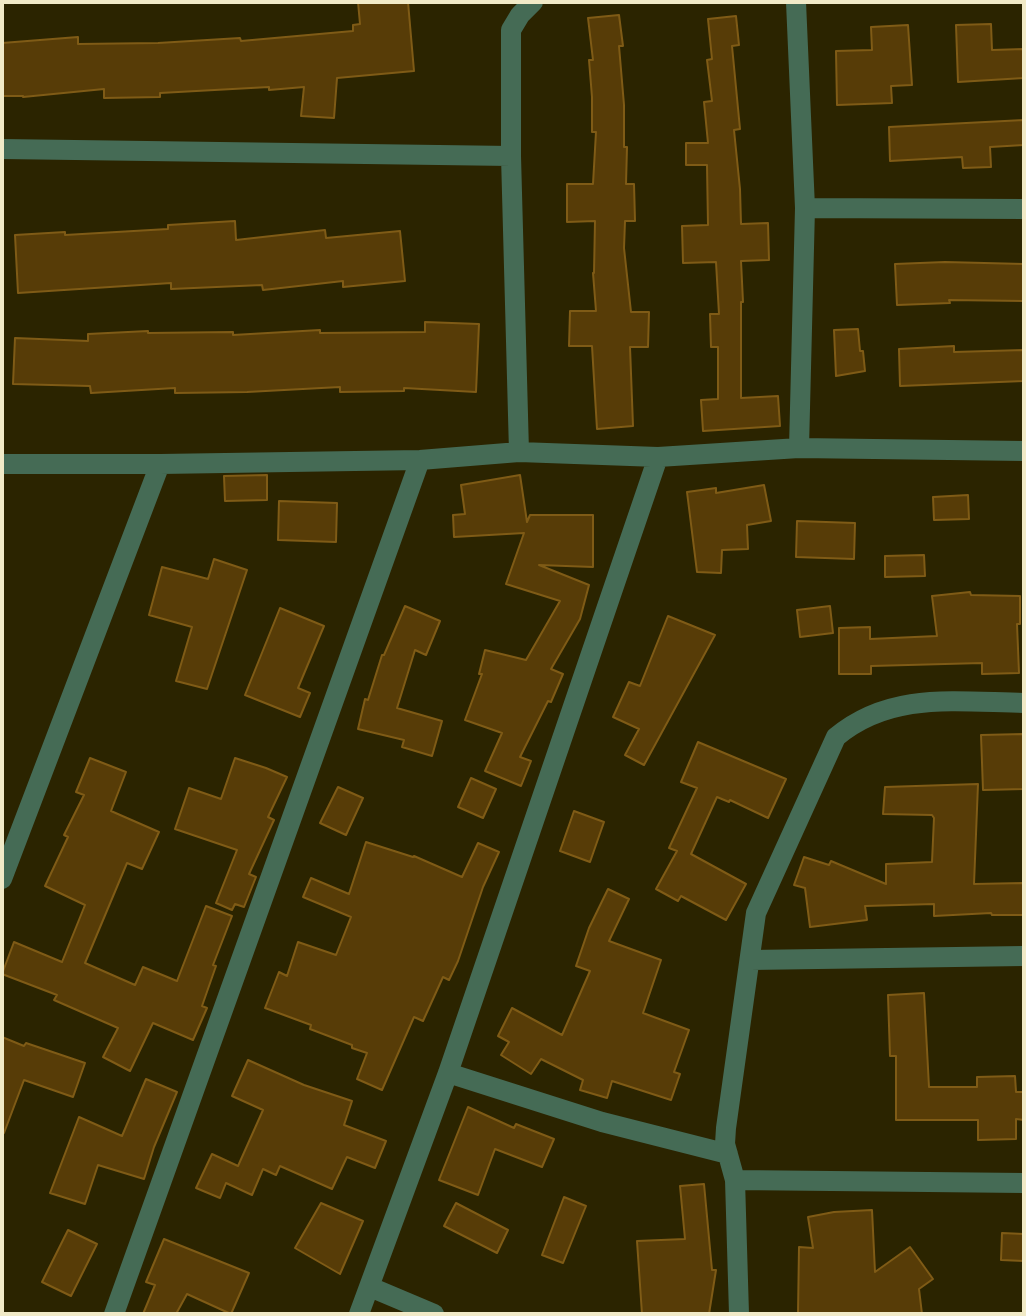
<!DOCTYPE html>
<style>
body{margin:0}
#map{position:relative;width:1026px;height:1316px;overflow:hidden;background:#2b2400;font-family:Karla,sans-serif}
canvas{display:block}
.frame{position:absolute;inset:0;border:4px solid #f1eac7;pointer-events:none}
</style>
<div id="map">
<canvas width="1026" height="1316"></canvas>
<div class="frame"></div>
</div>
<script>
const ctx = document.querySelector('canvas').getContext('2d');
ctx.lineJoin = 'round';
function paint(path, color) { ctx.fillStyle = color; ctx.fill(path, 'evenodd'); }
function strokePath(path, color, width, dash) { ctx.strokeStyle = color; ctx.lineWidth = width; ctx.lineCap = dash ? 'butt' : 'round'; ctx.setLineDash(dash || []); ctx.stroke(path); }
const building = new Path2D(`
 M358,2H408L414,71L337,78L334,118L301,116L304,87L269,90V87L160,93V97L104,98V89L23,97V96H2V43L78,37V44L158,43L240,38L241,41L353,31V25L360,24Z
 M619,15L623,46H619L624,105V147H627L626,184H634L635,221H625L624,248L631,312H649L648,347H630L633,426L597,429L592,346H569L570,311H596L593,273H594L595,221L567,222V184H593L596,132H592V97L589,60H593L588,18Z
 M736,16L739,45L732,46L740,129L734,130L740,189L741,224L768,223L769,260L741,261L743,302H741V398L778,396L780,426L703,431L701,400L718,399V347H711L710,314H719L716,262L683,263L682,226L708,225L707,165H686V143H708L704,102L712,101L707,60L712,59L708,19Z
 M991,24L992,50L1024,49V78L958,82L956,25Z
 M908,25L912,85L891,86L892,103L837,105L836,51L872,50L871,27Z
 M1024,120V145L990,147L991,167L963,168L962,157L890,161L889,127Z
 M235,221L236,240L325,230L326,238L400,231L405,281L343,287V281L263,290L262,285L171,289V283L18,293L15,235L65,232V235L168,229V225Z
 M945,262L1024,264V301L949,300L950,303L897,305L895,264Z
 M425,322L479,324L476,392L404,388V391L340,392V387L247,392L175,393V388L91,393L90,386L13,384L15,338L88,341V334L148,331V333L233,332V335L320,330V333L425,332Z
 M858,329L860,351H863L865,371L836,376L834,330Z
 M954,346V352L1024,350V381L900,386L899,349Z
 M267,475V500L225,501L224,476Z
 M520,475L527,522L530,515H593V567L539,565L589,585L580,619L551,669L563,674L551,702L548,701L520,757L531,761L521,786L485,771L502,733L465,720L482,674H479L485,650L526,660L560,601L506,584L524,533L454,537L453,515L465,514L461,485Z
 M764,485L771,521L747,525L748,549L722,550L721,573L697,572L687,492L716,488V493Z
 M968,495L969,519L934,520L933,497Z
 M279,501L337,503L336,542L278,540Z
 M797,521L855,523L854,559L796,557Z
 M924,555L925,576L885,577V556Z
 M214,559L247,570L207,689L176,681L192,627L149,615L162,567L208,579Z
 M970,592L971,595L1020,596V624H1017L1019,673L982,674V663L871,666V674H839V628L870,627V639L937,636L932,596Z
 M405,606L440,621L426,655L415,650L397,708L442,721L432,756L402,747L404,740L358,729L365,699L368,700L382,655H384Z
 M830,606L833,633L800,637L797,610Z
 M280,608L324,626L298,688L310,693L300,717L245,695Z
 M668,616L715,635L644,765L625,755L639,729L613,717L629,682L640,686Z
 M1024,734V789L983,790L981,735Z
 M698,742L786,779L768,818L730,800L729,802L717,797L691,854L746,884L726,920L681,896L678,901L656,889L677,851L669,848L697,788L681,782Z
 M90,758L126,772L111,811L159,832L142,869L127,863L85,963L135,985L143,967L177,981L206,906L232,916L213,965L216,966L202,1006L207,1008L193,1040L153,1023L130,1071L103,1057L118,1028L54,1000L57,995L2,974L14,942L62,962L85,905L45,886L68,837L64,835L84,795L76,792Z
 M235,758L266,768L287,777L268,817L274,820L249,874L256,877L244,907L235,904L232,910L216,903L237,850L175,829L189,788L221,799Z
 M471,778L496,789L483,818L458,807Z
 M978,784L974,884L1024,883V915H992L991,913L934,916V904L865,906L867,920L810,927L805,888L794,885L804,857L829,865L831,861L886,884V864L932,862L934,818L932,815L883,814L885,787Z
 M338,787L363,798L346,835L320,823Z
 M574,811L604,822L590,862L560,851Z
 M366,842L413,857L414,856L462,877L478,843L499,852L483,887L458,961L449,980L443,977L423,1021L414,1017L382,1090L357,1079L367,1053L352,1048V1045L310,1029L311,1025L265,1008L279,972L287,976L298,942L336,955L351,917L303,897L311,878L349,894Z
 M608,889L629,899L609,941L661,960L643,1013L689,1030L674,1072L680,1074L671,1100L612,1081L607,1098L580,1090L583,1080L541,1059L531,1074L501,1055L509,1042L498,1036L512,1008L562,1035L590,971L576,966L589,928Z
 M924,993L929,1087H977V1077L1015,1076L1016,1092H1024V1120L1016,1119V1139L978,1140V1120H896V1056H890L888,995Z
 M2,1037L24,1046L26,1043L85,1063L73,1097L24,1080L4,1133L2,1132Z
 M248,1060L304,1085L352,1101L344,1125L386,1141L375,1168L347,1157L332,1189L280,1166L276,1175L263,1169L252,1195L226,1183L220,1198L196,1188L212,1154L238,1166L263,1110L232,1096Z
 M146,1079L177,1092L154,1147L144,1179L98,1165L85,1204L50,1193L79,1117L122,1136Z
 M468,1107L514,1128L516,1124L554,1139L542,1167L495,1149L478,1195L439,1180Z
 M704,1184L712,1270H716L709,1314H642L637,1241L685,1239L680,1186Z
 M564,1197L586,1206L563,1263L542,1255Z
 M321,1203L363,1221L340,1274L295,1248Z
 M456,1203L508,1230L497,1253L444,1226Z
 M872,1210L875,1272L910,1247L933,1279L919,1289L922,1314H798L799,1247L813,1248L808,1217L834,1212Z
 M68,1230L97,1244L71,1296L42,1282Z
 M1002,1233L1024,1234V1261L1001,1260Z
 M164,1239L249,1273L231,1314L187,1294L176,1314H143L155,1285L146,1282Z`);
const street = new Path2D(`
 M796,2L805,208L799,448
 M2,149L511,156
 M805,208L1024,209
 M519,452L511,156V30L520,15L533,2
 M2,464H160L420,460L519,452L658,457L799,448L1024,451
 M2,879L160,464
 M750,960L1024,956
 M448,1073L602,1122L728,1154
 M735,1180L1024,1183
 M370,1287L434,1314
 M114,1314L420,460
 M359,1314L448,1073L658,457
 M739,1314L735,1180L725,1144L726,1128L756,913L836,737C891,691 957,702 1024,703`);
paint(building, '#573c07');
strokePath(building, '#7f5b16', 2);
strokePath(street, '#456b55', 20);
</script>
